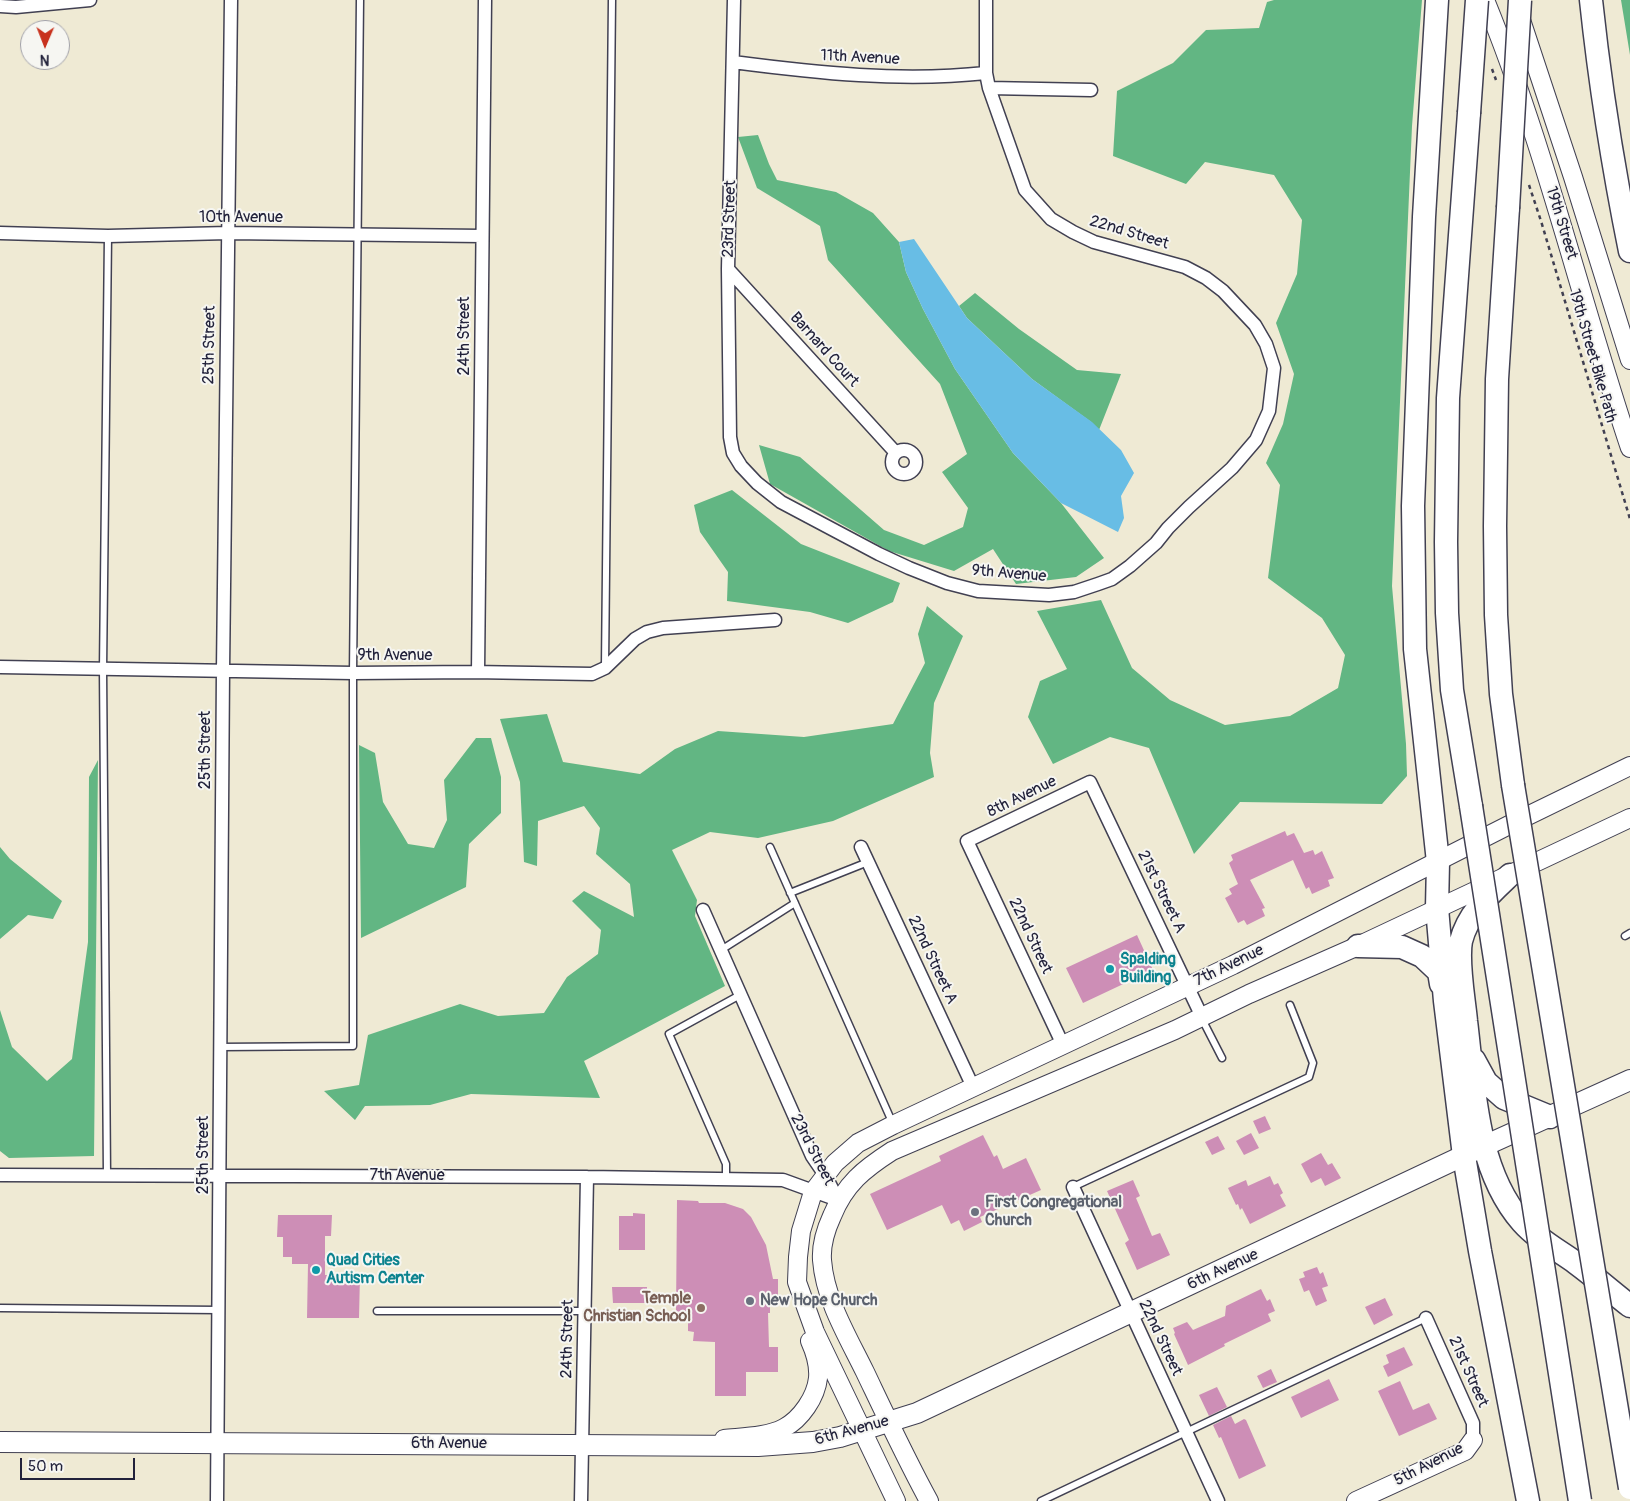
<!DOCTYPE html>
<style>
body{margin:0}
#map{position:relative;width:1630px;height:1501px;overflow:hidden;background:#efead4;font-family:Pangolin,sans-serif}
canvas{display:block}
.north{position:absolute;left:20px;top:20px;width:50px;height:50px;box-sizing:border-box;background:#f6f6f2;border:1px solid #a1a1a9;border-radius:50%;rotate:181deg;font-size:14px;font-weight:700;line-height:20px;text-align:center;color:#22223b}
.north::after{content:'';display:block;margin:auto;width:18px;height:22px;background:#c8321e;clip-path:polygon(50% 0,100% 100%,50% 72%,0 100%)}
.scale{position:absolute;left:20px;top:1458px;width:115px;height:22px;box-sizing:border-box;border:2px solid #22223b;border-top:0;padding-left:6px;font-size:15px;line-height:18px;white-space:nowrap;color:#22223b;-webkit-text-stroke:4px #f6f6f2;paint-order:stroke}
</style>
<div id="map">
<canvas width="1630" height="1501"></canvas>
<div class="north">N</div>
<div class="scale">50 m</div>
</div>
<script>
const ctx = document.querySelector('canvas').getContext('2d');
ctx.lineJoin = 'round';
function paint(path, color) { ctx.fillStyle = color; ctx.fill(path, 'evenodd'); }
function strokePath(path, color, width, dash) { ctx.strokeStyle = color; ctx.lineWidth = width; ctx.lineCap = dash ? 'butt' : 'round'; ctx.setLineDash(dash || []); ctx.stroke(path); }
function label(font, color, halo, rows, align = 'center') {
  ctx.font = font + ' Pangolin,sans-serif'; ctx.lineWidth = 4; ctx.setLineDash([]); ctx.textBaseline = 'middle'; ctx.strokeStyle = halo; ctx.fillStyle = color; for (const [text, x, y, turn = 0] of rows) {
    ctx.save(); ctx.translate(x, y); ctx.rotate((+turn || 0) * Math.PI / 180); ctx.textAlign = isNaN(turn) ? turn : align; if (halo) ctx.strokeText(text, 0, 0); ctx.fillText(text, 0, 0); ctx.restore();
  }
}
const forest = new Path2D(`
 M1274,0H1422L1412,126L1392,586L1406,744L1407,776L1382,804L1240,802L1194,854L1149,748L1110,737L1053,764L1028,717L1040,681L1067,669L1037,611L1101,600L1132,668L1170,700L1225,725L1290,716L1338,688L1345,655L1322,618L1268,578L1280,485L1266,463L1283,424L1294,374L1276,323L1297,274L1302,220L1274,175L1205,162L1186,184L1113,156L1117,91L1173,63L1206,30L1259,28L1267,2Z
 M1621,0H1630V55Z
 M758,135L769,164L777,180L836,192L873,213L899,242L906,272L923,309L955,369L1013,453L1061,503L1104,558L1076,577L1016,584L993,549L954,571L889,551L770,484L759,445L800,457L884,530L924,545L963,527L968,508L942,472L967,454L940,384L828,260L820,226L757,188L738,137Z
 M975,293L1019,329L1077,370L1121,374L1099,430L1091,422L1032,379L967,318L959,306Z
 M732,490L801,544L900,583L893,602L848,623L810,612L727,601L728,572L700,532L694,505Z
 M927,606L963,636L934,703L930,753L934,777L833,821L758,838L710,832L672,850L697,900L695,916L725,986L584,1061L600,1098L471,1094L430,1105L365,1106L355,1120L324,1091L359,1085L368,1035L460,1004L498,1016L544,1013L567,977L598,954L601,930L572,901L584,891L634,917L630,884L596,854L600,828L584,806L538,821L537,866L524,862L520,782L500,719L547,714L563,762L640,774L675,749L718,731L804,737L893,724L925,663L918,634Z
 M476,738H491L501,777V813L469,844L466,887L361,938L359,745L375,753L383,802L408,844L434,848L447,820L444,780Z
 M98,760L94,1156L9,1158L0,1151V1010L12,1047L47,1081L72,1059L88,942L89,777Z
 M0,847L10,859L62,901L53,919L28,915L0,939Z`);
const water = new Path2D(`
 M914,239L967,318L1032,379L1092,422L1121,450L1134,473L1121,496L1124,518L1118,532L1061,503L1013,453L955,369L923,309L906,272L899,242Z`);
const building = new Path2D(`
 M1285,831L1287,836L1294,833L1304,853L1313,850L1315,855L1322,851L1334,878L1328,880L1330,886L1312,894L1309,887L1306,889L1293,860L1250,880L1265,908L1262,909L1265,916L1247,925L1244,920L1238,923L1225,898L1232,894L1229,889L1238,884L1229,863L1233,860L1231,855Z
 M1137,935L1153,970L1083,1003L1066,968Z
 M1265,1116L1271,1129L1259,1134L1253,1121Z
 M1251,1133L1259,1148L1244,1155L1236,1141Z
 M983,1135L994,1157L997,1155L1003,1169L1026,1158L1041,1190L980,1217L982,1222L964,1231L959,1220L951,1224L942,1205L887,1230L870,1194L941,1161L939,1156Z
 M1218,1136L1225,1149L1212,1155L1205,1142Z
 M1321,1153L1328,1165L1332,1163L1341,1178L1325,1186L1321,1178L1311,1183L1301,1164Z
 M1270,1176L1274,1185L1278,1183L1283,1193L1280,1195L1286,1206L1250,1224L1242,1208L1240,1210L1238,1204L1236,1205L1228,1188L1246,1180L1248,1186Z
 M1133,1180L1140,1196L1136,1198L1152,1236L1160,1233L1170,1255L1137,1270L1125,1243L1129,1240L1107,1191Z
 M677,1200L698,1201L699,1203H725L743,1209L751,1217L766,1245L773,1279H778V1304H770V1313H768L769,1347H778V1372H746V1396H715V1342L693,1341L694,1332L688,1331V1314L676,1313Z
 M633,1213L645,1214V1250H619V1216H633Z
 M278,1215H332L331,1236H325V1275H360L359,1318H307L308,1264H292V1257H283V1237H277Z
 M1317,1267L1320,1274L1323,1272L1328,1286L1322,1288L1327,1301L1316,1306L1309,1290L1304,1292L1299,1279L1305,1277L1303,1272Z
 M612,1287H647V1303H613Z
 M1261,1289L1267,1301L1270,1299L1275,1311L1268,1314L1271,1321L1224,1344L1225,1346L1188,1365L1174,1334L1175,1333L1173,1328L1187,1322L1193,1330L1225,1316L1226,1306Z
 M1385,1298L1393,1315L1374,1325L1365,1307Z
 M1404,1347L1413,1365L1388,1377L1383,1366L1389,1363L1386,1355Z
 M1271,1369L1277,1382L1263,1388L1257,1376Z
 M1329,1379L1339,1400L1301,1418L1291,1397Z
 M1400,1381L1413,1410L1429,1403L1437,1419L1399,1436L1378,1391Z
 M1217,1387L1227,1407L1209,1416L1199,1395Z
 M1231,1416L1235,1424L1244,1419L1246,1420L1266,1466L1239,1479L1221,1437L1219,1438L1213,1425Z`);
const path = new Path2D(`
 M1492,69L1496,80
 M1529,185L1541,221L1630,519`);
const lane = new Path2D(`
 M605,666L612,0
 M770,847L893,1124
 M790,893L868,862
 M1625,936L1630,933
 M721,950L795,903
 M1202,1019L1222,1058
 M220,1047L353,1046V673L360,0
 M107,1176L103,669L108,236
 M726,1179V1164L669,1034L740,995
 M1073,1187L1309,1077L1313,1063L1290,1005
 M0,1308L219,1310
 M377,1311H585
 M1041,1501L1426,1318`);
const street = new Path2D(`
 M734,0L728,269L730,437L733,453L741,466L757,483L781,502L879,554L909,568L947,583L978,591L1049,595L1074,592L1098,584L1112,579L1130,566L1156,543L1168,528L1189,507L1232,468L1256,440L1269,411L1274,368L1266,344L1255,325L1223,291L1206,278L1185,267L1094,242L1073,232L1051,219L1025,190L989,88L986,73V0
 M0,6L16,7L90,0
 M733,62C817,73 901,82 986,73
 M989,88L1091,90
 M0,233L108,236L228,233L482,236
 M728,269L896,453
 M892 462a12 12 0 1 1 24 0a12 12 0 1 1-24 0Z
 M0,667L353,673L473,672L592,674L605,668L635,639L647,632L663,628L775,620
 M478,672L485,0
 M861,847L973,1087
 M703,910L812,1156L825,1175L838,1200
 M1063,1045L967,841L1090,782L1202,1017
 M0,1175L587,1177L783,1180L838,1200
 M1073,1187L1218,1501
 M1426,1318L1473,1423V1440
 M217,1501L223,670L231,0
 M581,1501L587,1177`);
const secondary = new Path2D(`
 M1485,0C1545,146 1580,299 1630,448
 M1521,20L1573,177L1630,360
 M724,1439C743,1437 767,1437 784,1428C801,1419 816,1397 818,1378C819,1366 815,1352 810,1341
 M896,1501L815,1332L797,1282L798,1257L801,1231L813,1192L835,1163L858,1143L893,1125L1233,965L1513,823L1630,766
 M929,1501C906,1459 886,1416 865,1372C848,1337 825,1300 822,1260C821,1245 826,1229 832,1216C845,1184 864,1169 892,1151L1175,1030L1249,994L1358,946L1630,818
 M1356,1501L1465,1451L1473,1440`);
const primary = new Path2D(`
 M0,1442L758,1446L813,1442L840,1437L917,1413L1484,1146L1630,1080`);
const highway = new Path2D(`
 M1437,0L1424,217L1413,506L1415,649L1438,862L1437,908L1445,1001L1464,1156L1480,1251L1528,1501
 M1591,0C1600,85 1613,167 1630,251
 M1469,113L1448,398L1446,542L1447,613L1452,690L1471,806
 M1508,208L1497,379L1495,526L1496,615L1501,694L1513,785
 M1510,875C1490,894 1468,913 1461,941C1457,962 1464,999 1466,1021C1474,1086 1476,1170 1522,1222C1537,1239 1558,1250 1576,1263C1595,1277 1612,1292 1630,1306
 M1358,946L1402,947L1422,956L1439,972L1441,984
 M1474,1060L1486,1082L1504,1098L1550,1117`);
const highwayBridge = new Path2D(`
 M1469,113L1477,0
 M1508,208L1520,0
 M1513,785L1630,1488
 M1471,806L1580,1501`);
const markers = [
 [1110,969,5,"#0f9aa8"],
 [975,1212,5,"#6b7280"],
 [316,1270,5,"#0f9aa8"],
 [750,1301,5,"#6b7280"],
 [701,1308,5,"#8d6e63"]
];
const streetNames = [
 ["11th Avenue",860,58,3],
 ["10th Avenue",241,218],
 ["23rd Street",730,219,-88],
 ["19th Street",1561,223,73],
 ["22nd Street",1129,233,17],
 ["24th Street",465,336,-90],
 ["25th Street",210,345,-89],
 ["Barnard Court",824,350,48],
 ["19th Street Bike Path",1592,356,74],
 ["9th Avenue",1009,574,5],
 ["9th Avenue",395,656],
 ["25th Street",206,750,-90],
 ["8th Avenue",1022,797,-26],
 ["21st Street A",1161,892,64],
 ["22nd Street",1030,936,65],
 ["22nd Street A",932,960,65],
 ["7th Avenue",1229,966,-26],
 ["23rd Street",812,1150,63],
 ["25th Street",204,1155,-90],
 ["7th Avenue",407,1176],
 ["6th Avenue",1223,1270,-25],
 ["22nd Street",1160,1338,65],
 ["24th Street",568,1339,-89],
 ["21st Street",1468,1372,66],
 ["6th Avenue",852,1431,-15],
 ["6th Avenue",449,1444],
 ["5th Avenue",1429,1465,-27]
];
const cultureNames = [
 ["Spalding",1120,960],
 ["Building",1120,978],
 ["Quad Cities",326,1261],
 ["Autism Center",326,1279]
];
const worshipNames = [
 ["First Congregational",985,1203],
 ["Church",985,1221],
 ["New Hope Church",760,1301]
];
const educationNames = [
 ["Temple",691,1299],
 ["Christian School",691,1317]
];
paint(forest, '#62b683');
paint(water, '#68bde5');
paint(building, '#cd8eb6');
strokePath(lane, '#414052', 9);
strokePath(street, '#414052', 15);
strokePath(secondary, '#414052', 20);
strokePath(primary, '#414052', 22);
strokePath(highway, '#414052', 25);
strokePath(path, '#414052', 2.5, [4, 4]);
strokePath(lane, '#fff', 6);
strokePath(street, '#fff', 12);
strokePath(secondary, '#fff', 18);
strokePath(primary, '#fff', 20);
strokePath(highway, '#fff', 22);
strokePath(highwayBridge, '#414052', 25, []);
strokePath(highwayBridge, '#fff', 22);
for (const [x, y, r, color] of markers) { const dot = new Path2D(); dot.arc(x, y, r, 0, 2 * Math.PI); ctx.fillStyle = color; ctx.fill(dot); strokePath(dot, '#f6f6f2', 2); }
label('16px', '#22223b', '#f6f6f2', streetNames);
label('bold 16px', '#0d838f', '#f6f6f2', cultureNames, 'left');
label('bold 16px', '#5b616d', '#f6f6f2', worshipNames, 'left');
label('bold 16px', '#785e54', '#f6f6f2', educationNames, 'right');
</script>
